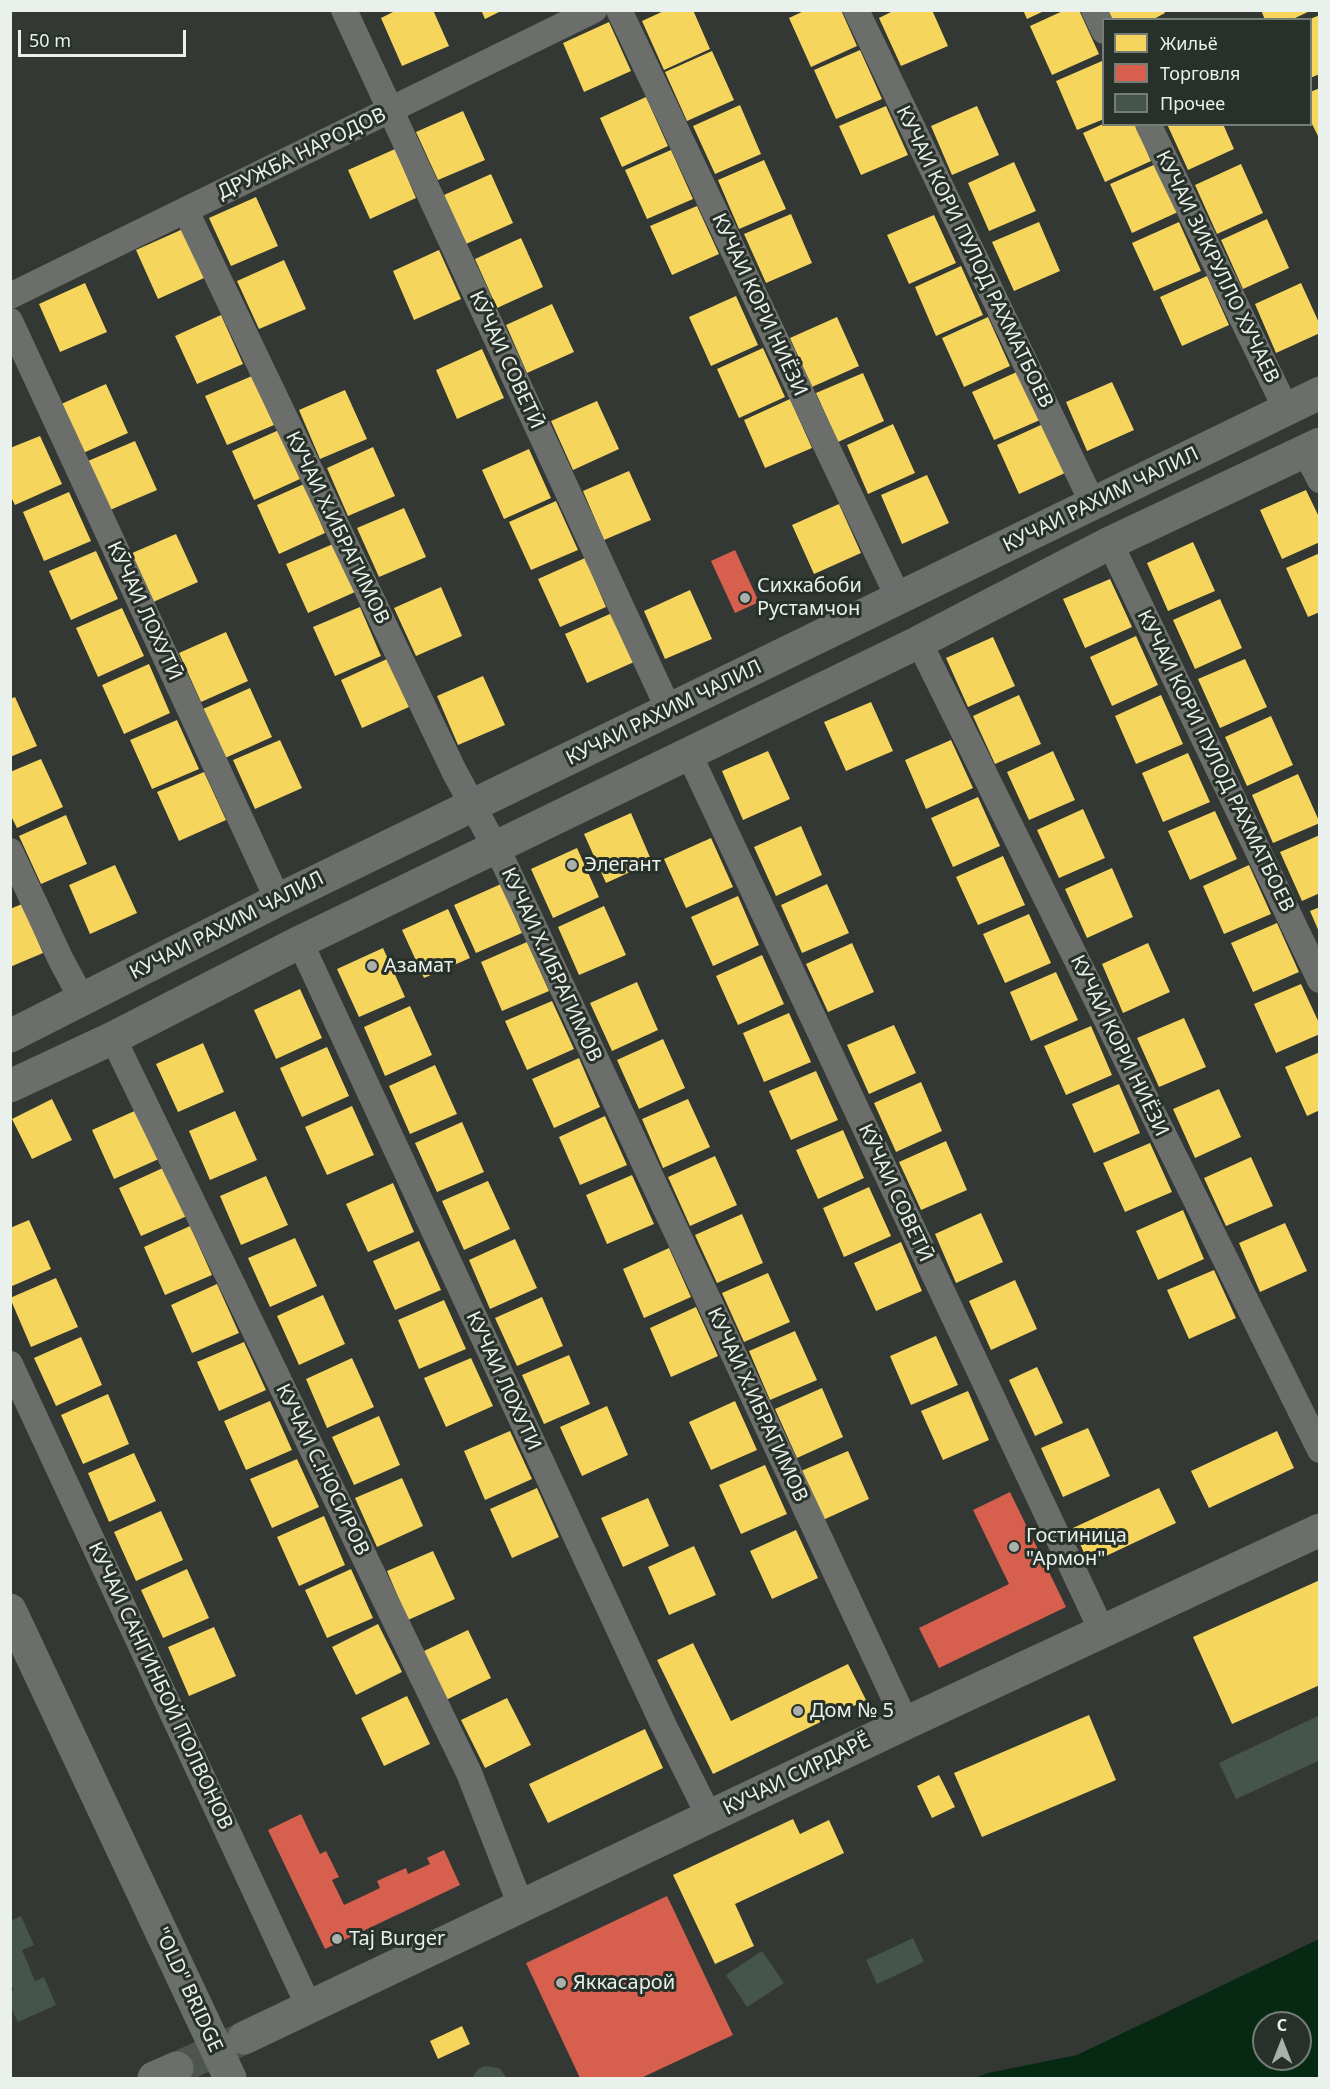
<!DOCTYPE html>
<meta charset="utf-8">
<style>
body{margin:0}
#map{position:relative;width:1330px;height:2089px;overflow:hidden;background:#333834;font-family:"Noto Sans",sans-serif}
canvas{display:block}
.frame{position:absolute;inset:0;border:12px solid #eaf0eb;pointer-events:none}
.legend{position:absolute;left:1102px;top:18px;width:210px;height:108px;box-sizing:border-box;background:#273029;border:2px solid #757d77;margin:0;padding:8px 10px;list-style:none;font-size:18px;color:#eaf0eb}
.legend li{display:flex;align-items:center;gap:12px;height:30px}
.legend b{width:30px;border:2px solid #757d77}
.north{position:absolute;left:1252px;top:2011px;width:60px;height:60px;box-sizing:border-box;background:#273029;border:2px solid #757d77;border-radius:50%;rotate:0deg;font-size:16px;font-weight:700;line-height:24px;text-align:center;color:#eaf0eb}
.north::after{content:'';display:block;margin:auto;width:21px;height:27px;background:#aab0ab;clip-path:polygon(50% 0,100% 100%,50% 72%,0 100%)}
.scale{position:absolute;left:18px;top:30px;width:168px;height:27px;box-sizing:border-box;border:3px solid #eaf0eb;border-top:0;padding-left:8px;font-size:18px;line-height:21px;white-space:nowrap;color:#eaf0eb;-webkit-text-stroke:4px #273029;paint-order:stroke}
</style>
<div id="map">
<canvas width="1330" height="2089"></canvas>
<div class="frame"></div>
<ul class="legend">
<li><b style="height:16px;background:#f6d55c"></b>Жильё</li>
<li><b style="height:16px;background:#d6604d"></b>Торговля</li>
<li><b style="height:16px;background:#46554c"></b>Прочее</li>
</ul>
<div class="north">С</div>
<div class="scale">50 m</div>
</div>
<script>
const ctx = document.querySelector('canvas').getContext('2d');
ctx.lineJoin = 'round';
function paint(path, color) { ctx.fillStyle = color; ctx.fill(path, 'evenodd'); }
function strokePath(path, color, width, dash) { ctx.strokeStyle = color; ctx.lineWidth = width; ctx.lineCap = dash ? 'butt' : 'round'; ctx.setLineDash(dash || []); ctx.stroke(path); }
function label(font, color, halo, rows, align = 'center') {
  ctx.font = font + ' "Noto Sans",sans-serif'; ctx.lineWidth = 6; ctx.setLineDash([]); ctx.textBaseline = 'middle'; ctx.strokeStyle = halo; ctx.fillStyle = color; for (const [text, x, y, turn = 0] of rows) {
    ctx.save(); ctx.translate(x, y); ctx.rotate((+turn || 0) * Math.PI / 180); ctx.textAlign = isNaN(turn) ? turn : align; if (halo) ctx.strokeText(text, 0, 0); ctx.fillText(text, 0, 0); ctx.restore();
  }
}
const water = new Path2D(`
 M1319,1939V2078H975L988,2073L1077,2055ZM1264,2023H1300V2059H1264Z`);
const homes = new Path2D(`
 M397,10H433L449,46L402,66L381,18Z
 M481,10H503L485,19Z
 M666,10H693L710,49L664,70L642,21Z
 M806,10H841L857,46L811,67L789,18Z
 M895,10H932L948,46L901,66L879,18Z
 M1023,10H1046L1027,19Z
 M1065,10H1079L1099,54L1052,75L1030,26Z
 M1108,10H1164L1165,13L1152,20H1112Z
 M1261,10H1312L1291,20H1265Z
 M1320,15V74L1310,78V19Z
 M609,22L631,71L584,92L563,43Z
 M860,50L882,99L836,119L814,70Z
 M712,51L734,100L687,121L665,72Z
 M1102,61L1104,119L1077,130L1056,81Z
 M1320,88V140L1310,120V92Z
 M646,97L668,146L622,167L600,118Z
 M740,105L761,154L715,174L693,126Z
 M886,106L908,155L861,175L839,126Z
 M977,106L999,155L952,175L931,126Z
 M463,111L485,160L438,180L416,132Z
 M1103,124H1135L1151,161L1105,182L1083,133Z
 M1167,124H1223L1234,149L1188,170Z
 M395,149L416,198L370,219L348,170Z
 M671,150L693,199L647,219L625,170Z
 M764,160L786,209L739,229L718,180Z
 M1014,162L1036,211L989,231L968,183Z
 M1156,164L1178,212L1132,233L1110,184Z
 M1241,164L1263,213L1217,234L1195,185Z
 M491,174L513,223L466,244L444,195Z
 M256,197L278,246L231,266L209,218Z
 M697,206L719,254L672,275L650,226Z
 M791,214L812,263L766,283L744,234Z
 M934,215L956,263L909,284L887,235Z
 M1267,219L1289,268L1243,289L1221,240Z
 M1039,222L1060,271L1014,291L992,242Z
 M1179,222L1201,271L1154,291L1132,243Z
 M183,229L204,278L158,299L136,250Z
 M521,238L543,287L497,308L475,259Z
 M439,250L461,299L414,320L393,271Z
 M284,260L306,309L259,329L237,281Z
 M961,266L983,315L936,336L915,287Z
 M1207,276L1229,325L1182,346L1160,297Z
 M85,283L107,332L60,352L39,304Z
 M1301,283L1320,325V333L1276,353L1255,304Z
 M736,296L758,345L711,366L689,317Z
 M552,304L574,352L527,373L506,325Z
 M221,315L243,364L197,384L175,336Z
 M837,317L859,366L812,387L790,338Z
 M988,317L1010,366L964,387L942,338Z
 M763,348L785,397L739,418L717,369Z
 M482,349L504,398L457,419L436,370Z
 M1019,371L1040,420L994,440L972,392Z
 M863,373L884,421L838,442L816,393Z
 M252,376L274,425L227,445L205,396Z
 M1112,382L1134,430L1087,451L1066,402Z
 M106,384L128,433L81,454L59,405Z
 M345,390L367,439L320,459L299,410Z
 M790,399L812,448L765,468L744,420Z
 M597,401L619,449L573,470L551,421Z
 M893,424L915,473L868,494L847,445Z
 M1043,424L1065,473L1019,494L997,445Z
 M279,430L300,479L254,500L232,451Z
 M40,436L62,484L15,505L10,495V448Z
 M135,441L157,490L110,510L88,461Z
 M373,447L395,496L348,516L327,468Z
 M529,449L551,498L504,519L482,470Z
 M629,471L651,520L604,540L583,491Z
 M927,475L949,523L902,544L881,495Z
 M304,484L325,533L279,554L257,505Z
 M1306,490L1320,519V542L1282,559L1260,510Z
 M69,492L91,541L44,561L23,512Z
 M556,501L578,550L531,570L509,522Z
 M839,504L861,553L814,574L792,525Z
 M404,508L426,557L379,577L357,528Z
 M176,534L198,582L151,603L130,554Z
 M1193,542L1215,591L1168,611L1147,563Z
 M333,544L355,592L308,613L286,564Z
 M96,551L118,599L71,620L49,571Z
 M1320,553V612L1308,617L1286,568Z
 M585,558L606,607L560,627L538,579Z
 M1110,579L1132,627L1085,648L1063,599Z
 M441,587L462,636L416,656L394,608Z
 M690,590L712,639L665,659L644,611Z
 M1220,599L1242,648L1195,669L1173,620Z
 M360,607L381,656L335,676L313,627Z
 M122,608L144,656L98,677L76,628Z
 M612,613L634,662L587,683L565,634Z
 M226,632L248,681L201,702L179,653Z
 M1136,636L1158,685L1112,706L1090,657Z
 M993,637L1015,686L968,707L946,658Z
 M387,659L409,707L362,728L341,680Z
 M1245,659L1267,707L1220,728L1198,679Z
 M149,664L170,713L124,734L102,685Z
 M483,676L505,725L458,745L437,696Z
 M250,688L272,737L225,758L203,709Z
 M1019,695L1041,744L995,764L973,716Z
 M1161,695L1183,744L1136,764L1115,716Z
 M15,697L37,746L10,757V699Z
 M871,702L893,751L846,771L824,722Z
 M1271,716L1293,765L1247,786L1225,737Z
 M177,720L199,769L152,789L130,740Z
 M280,740L302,788L255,809L233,760Z
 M951,740L973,788L926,809L905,760Z
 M768,751L790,799L743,820L722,771Z
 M1053,751L1075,800L1029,820L1007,772Z
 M1188,753L1210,802L1163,822L1142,773Z
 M41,759L63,807L17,828L10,814V772Z
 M204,772L226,820L179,841L157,792Z
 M1298,774L1320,823L1273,843L1252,795Z
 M978,797L1000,846L953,867L931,818Z
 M1083,809L1105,858L1059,878L1037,830Z
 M1215,811L1237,859L1190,880L1168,831Z
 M631,813L652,862L606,883L584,834Z
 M66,815L87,864L41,884L19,836Z
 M801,826L822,875L776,896L754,847Z
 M1320,835V893L1302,901L1280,852Z
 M711,838L733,887L686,908L664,859Z
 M577,848L599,897L553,918L531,869Z
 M1003,856L1025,905L978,925L956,877Z
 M115,865L137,913L90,934L69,885Z
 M1249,865L1271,914L1224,934L1203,886Z
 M1112,868L1133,917L1087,938L1065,889Z
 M501,884L522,933L476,953L454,905Z
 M827,884L849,933L802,953L781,905Z
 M738,896L759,945L713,966L691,917Z
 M22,904L43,953L10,967V909Z
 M604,906L626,955L579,975L558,927Z
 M1320,907V934L1310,911Z
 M448,909L470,958L424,978L402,930Z
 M1029,914L1051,963L1005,983L983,934Z
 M1277,923L1299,972L1253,992L1231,943Z
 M527,942L549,991L502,1011L481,962Z
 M852,943L874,992L828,1012L806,964Z
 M1148,943L1170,992L1123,1013L1102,964Z
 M383,948L405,997L359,1017L337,969Z
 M762,955L784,1004L738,1025L716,976Z
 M1056,972L1078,1020L1031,1041L1010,992Z
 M637,982L658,1030L612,1051L590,1003Z
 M1301,984L1320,1025V1034L1276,1053L1254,1004Z
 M300,989L322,1038L276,1059L254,1010Z
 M552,1001L574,1049L527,1070L505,1021Z
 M410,1006L432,1055L385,1076L364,1027Z
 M789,1013L811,1062L764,1082L743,1033Z
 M1184,1018L1206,1067L1159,1087L1137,1038Z
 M894,1025L916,1073L869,1094L847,1045Z
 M1091,1026L1112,1075L1066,1095L1044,1046Z
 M663,1039L685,1088L639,1109L617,1060Z
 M203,1043L224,1092L178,1112L156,1064Z
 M327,1047L349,1096L302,1117L280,1068Z
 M1320,1052V1110L1307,1116L1285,1067Z
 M579,1058L600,1107L554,1128L532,1079Z
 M435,1065L457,1114L410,1134L389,1086Z
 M816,1071L838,1120L791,1140L769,1091Z
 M921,1082L942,1131L896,1152L874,1103Z
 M1119,1084L1140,1133L1094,1153L1072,1104Z
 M1219,1089L1241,1137L1195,1158L1173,1109Z
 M52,1099L72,1140L32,1159L12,1119Z
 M688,1099L710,1147L663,1168L642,1119Z
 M352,1106L374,1155L327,1175L305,1127Z
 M139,1109L161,1158L114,1179L92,1130Z
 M235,1111L257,1160L210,1180L189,1131Z
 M605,1116L627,1165L580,1185L559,1137Z
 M462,1122L484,1172L437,1192L415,1143Z
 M843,1130L864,1178L818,1199L796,1150Z
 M946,1141L967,1190L921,1210L899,1162Z
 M1150,1143L1172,1192L1125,1212L1103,1163Z
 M715,1156L737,1205L690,1226L668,1177Z
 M1251,1157L1273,1206L1226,1226L1204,1178Z
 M165,1167L187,1216L141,1236L119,1188Z
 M632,1175L654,1224L607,1244L586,1195Z
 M266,1176L288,1225L241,1245L220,1196Z
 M488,1181L510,1229L464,1250L442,1201Z
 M393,1183L414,1232L368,1252L346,1204Z
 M869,1187L891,1236L844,1257L823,1208Z
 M1183,1210L1204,1259L1158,1280L1136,1231Z
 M981,1213L1003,1262L956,1283L935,1234Z
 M742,1214L763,1263L717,1283L695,1235Z
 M29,1220L51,1269L10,1287V1228Z
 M1285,1223L1307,1271L1260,1292L1239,1243Z
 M190,1226L212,1275L165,1295L144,1247Z
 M295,1238L317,1286L270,1307L248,1258Z
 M515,1239L537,1288L490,1309L469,1260Z
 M419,1241L441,1290L395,1310L373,1261Z
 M901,1242L922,1291L876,1311L854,1263Z
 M669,1248L691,1297L644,1318L623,1269Z
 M1214,1270L1236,1318L1189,1339L1167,1290Z
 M768,1273L790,1322L744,1342L722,1293Z
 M56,1278L78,1327L31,1347L10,1298Z
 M1015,1280L1037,1329L991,1350L969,1301Z
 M217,1284L239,1333L192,1353L171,1305Z
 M323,1295L345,1344L299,1365L277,1316Z
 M542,1297L563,1346L517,1366L495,1318Z
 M444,1300L466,1349L419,1369L398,1320Z
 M696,1307L718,1356L671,1377L650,1328Z
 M795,1331L817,1380L770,1400L749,1351Z
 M936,1336L958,1385L911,1405L890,1356Z
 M81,1337L102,1385L56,1406L34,1358Z
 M244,1342L266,1390L219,1411L197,1362Z
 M569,1355L590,1404L544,1424L522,1375Z
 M352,1358L374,1407L327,1428L306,1379Z
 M471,1358L493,1406L446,1427L424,1378Z
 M1037,1367L1063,1423L1035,1436L1009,1380Z
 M822,1388L843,1437L797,1458L775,1409Z
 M968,1391L989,1440L943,1460L921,1411Z
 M108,1394L129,1444L83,1464L61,1415Z
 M270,1401L292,1450L246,1470L224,1421Z
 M735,1401L757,1450L711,1470L689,1422Z
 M607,1406L628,1455L582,1476L560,1427Z
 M379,1416L400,1465L354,1485L332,1437Z
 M1088,1428L1110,1476L1063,1497L1041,1448Z
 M510,1431L532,1479L485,1500L464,1451Z
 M1277,1431L1294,1468L1209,1508L1191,1471Z
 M848,1451L869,1499L823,1520L801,1471Z
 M134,1453L156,1501L109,1522L88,1473Z
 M297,1459L319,1507L272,1528L250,1479Z
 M765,1465L787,1514L741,1534L719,1485Z
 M402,1478L423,1526L377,1547L355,1498Z
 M537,1488L559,1537L512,1558L490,1509Z
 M1159,1488L1176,1523L1089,1564L1073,1528Z
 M648,1498L669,1546L623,1567L601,1518Z
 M161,1511L183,1560L136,1581L114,1532Z
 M324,1516L345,1565L299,1586L277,1537Z
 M796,1530L818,1578L772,1599L750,1551Z
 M694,1546L716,1595L669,1615L648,1567Z
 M433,1551L455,1599L408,1620L387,1571Z
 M187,1569L209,1618L163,1638L141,1590Z
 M351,1569L373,1618L327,1638L305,1590Z
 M1320,1580V1685L1232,1724L1193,1637Z
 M378,1624L402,1672L356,1695L332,1647Z
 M214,1627L236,1676L189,1696L168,1647Z
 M468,1630L491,1678L446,1700L422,1652Z
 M693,1643L731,1721L848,1664L866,1700L713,1774L657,1660Z
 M407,1696L430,1744L384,1766L361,1718Z
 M507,1698L531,1745L485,1768L461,1720Z
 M1089,1715L1116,1780L982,1837L954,1773Z
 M645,1729L663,1768L548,1823L529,1784Z
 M939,1775L955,1807L932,1818L917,1786Z
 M793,1819L800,1834L829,1820L844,1853L735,1904L754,1946L715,1964L673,1875Z
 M462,2026L470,2044L438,2059L430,2041Z`);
const shops = new Path2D(`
 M735,550L759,602L735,613L711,561Z
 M1010,1492L1066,1607L939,1668L919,1628L1009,1584L973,1510Z
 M301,1814L320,1854L326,1851L339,1877L332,1880L344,1905L380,1888L377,1881L406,1868L408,1874L430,1864L427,1858L444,1850L460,1885L325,1949L268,1830Z
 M667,1896L733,2035L641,2078H580L526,1963Z`);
const building = new Path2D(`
 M1320,1715V1760L1236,1799L1219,1763Z
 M21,1916L34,1945L22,1950L35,1981L44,1977L56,2005L18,2022L10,2006V1992L14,1990L10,1983V1921Z
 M913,1938L924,1962L877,1984L866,1960Z
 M762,1951L784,1983L747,2007L726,1975Z
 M485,2066L499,2068L507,2078H472L478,2069Z`);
const majorTunnel = new Path2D(`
 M177,2068L242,2039`);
const minor = new Path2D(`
 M344,10L669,710
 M619,10L899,599
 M856,10L1093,504
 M1094,10L1104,31
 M1148,124L1286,409
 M186,211L454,771L505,865L906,1723
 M10,296L594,10
 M10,321L278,900
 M1305,451L1320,480
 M1110,543L1320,980
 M919,642L1320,1450
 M688,752L1103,1633
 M10,851L61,960L82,999
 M300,942L663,1724L710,1818
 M113,1038L469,1773L521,1906
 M10,1364L310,2009`);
const major = new Path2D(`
 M10,1036L278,900L1320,393
 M10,1086L113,1038L300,942L919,642L1110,543L1320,444
 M10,1610L230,2078
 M244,2038L906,1723L1320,1530
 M154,2078L177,2068`);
const markers = [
 [745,598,6,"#aab0ab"],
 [572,865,6,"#aab0ab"],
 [372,966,6,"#aab0ab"],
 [1014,1547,6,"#aab0ab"],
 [798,1711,6,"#aab0ab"],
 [337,1939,6,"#aab0ab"],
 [561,1983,6,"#aab0ab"]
];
const streetNames = [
 ["ДРУЖБА НАРОДОВ",302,154,-26],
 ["КУЧАИ КОРИ ПУЛОД РАХМАТБОЕВ",974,257,64],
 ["КУЧАИ ЗИКРУЛЛО ХУЧАЕВ",1217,267,64],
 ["КУЧАИ КОРИ НИЁЗИ",759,305,65],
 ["КӮЧАИ СОВЕТӢ",506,360,65],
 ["КУЧАИ РАХИМ ЧАЛИЛ",1101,500,-26],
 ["КУЧАИ Х.ИБРАГИМОВ",337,528,64],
 ["КӮЧАИ ЛОХУТӢ",144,611,65],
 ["КУЧАИ РАХИМ ЧАЛИЛ",664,713,-26],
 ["КУЧАИ КОРИ ПУЛОД РАХМАТБОЕВ",1215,761,64],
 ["КУЧАИ РАХИМ ЧАЛИЛ",227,926,-27],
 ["КУЧАИ Х.ИБРАГИМОВ",551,965,65],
 ["КУЧАИ КОРИ НИЁЗИ",1119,1046,64],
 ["КӮЧАИ СОВЕТӢ",895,1193,65],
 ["КУЧАИ ЛОХУТИ",503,1381,65],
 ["КУЧАИ Х.ИБРАГИМОВ",757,1405,65],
 ["КУЧАИ С.НОСИРОВ",322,1470,64],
 ["КУЧАИ САНГИНБОЙ ПОЛВОНОВ",160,1686,65],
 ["КУЧАИ СИРДАРЁ",797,1775,-26],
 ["\"OLD\" BRIDGE",188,1990,65]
];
const poiNames = [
 ["Сихкабоби",757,586],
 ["Рустамчон",757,609],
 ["Элегант",584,865],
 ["Азамат",384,966],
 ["Гостиница",1026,1536],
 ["\"Армон\"",1026,1559],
 ["Дом № 5",810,1711],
 ["Taj Burger",349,1939],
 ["Яккасарой",573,1983]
];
paint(water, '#072914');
paint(homes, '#f6d55c');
paint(shops, '#d6604d');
paint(building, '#46554c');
strokePath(majorTunnel, '#4e544f', 33, [33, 16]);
strokePath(minor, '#6c6e6c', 26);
strokePath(major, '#6b6f6c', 33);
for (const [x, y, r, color] of markers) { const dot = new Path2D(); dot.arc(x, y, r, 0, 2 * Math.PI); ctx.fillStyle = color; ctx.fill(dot); strokePath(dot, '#273029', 2); }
label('20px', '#eaf0eb', '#273029', streetNames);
label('20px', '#eaf0eb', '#273029', poiNames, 'left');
</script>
